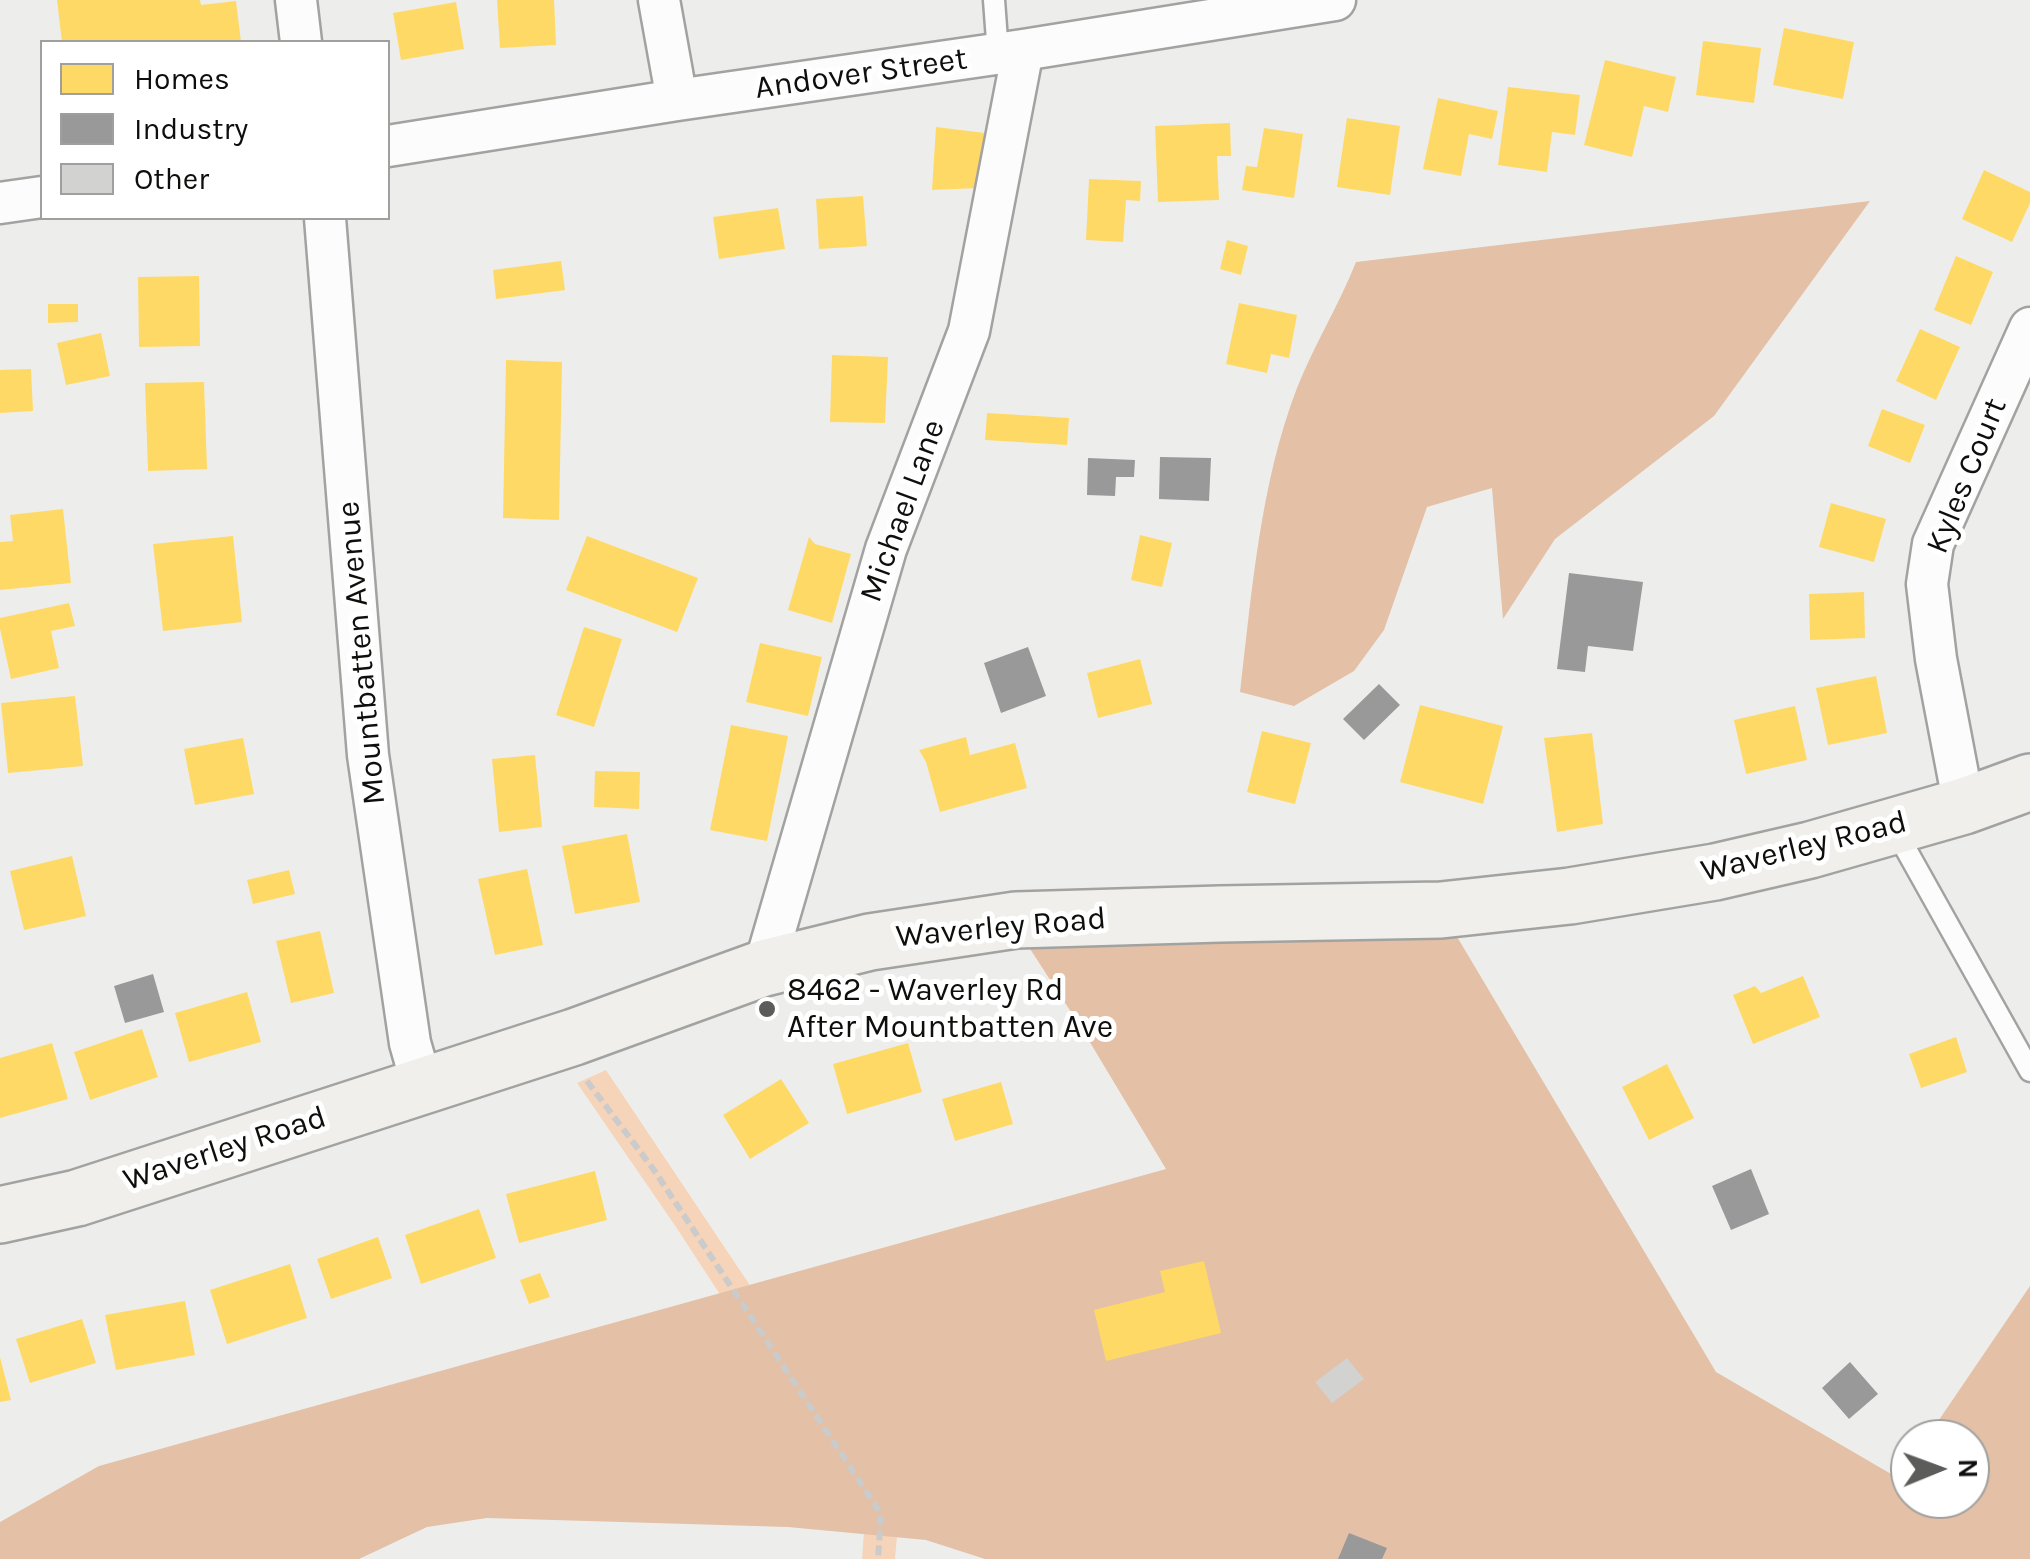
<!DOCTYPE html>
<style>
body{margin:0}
#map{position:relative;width:2030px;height:1559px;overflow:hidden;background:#edeeec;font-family:Karla,sans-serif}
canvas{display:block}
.legend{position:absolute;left:40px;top:40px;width:350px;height:180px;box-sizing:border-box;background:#fff;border:2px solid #9f9f9e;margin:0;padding:12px 18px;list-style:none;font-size:30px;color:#0e0f0d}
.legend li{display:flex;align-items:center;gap:20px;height:50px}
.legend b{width:50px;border:2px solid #9f9f9e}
.north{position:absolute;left:1890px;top:1419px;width:100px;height:100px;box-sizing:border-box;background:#fff;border:2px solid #9f9f9e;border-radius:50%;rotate:89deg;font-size:28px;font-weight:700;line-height:40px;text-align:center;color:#0e0f0d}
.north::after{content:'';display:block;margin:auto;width:35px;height:45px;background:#5c5d5b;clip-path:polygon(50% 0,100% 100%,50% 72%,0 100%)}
</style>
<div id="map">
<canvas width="2030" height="1559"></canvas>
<ul class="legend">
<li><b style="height:28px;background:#ffd966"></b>Homes</li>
<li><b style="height:28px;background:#999"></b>Industry</li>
<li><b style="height:28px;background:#d2d2d1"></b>Other</li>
</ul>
<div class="north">N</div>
</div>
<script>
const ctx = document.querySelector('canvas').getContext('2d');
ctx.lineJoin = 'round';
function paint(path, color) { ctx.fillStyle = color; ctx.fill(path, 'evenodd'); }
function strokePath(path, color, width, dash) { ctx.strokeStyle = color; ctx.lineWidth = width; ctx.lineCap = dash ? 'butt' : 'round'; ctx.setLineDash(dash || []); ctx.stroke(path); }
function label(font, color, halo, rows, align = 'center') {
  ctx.font = font + ' Karla,sans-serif'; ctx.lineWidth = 10; ctx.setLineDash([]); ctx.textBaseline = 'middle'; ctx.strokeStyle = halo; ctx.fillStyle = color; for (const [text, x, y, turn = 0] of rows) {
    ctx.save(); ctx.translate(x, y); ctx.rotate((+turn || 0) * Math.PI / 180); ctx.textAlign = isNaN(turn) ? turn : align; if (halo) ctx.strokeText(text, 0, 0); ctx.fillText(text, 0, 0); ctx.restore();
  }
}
const green = new Path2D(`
 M606,1070L856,1444L899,1514L895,1559H862L865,1517L676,1227L577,1083Z`);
const forest = new Path2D(`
 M1870,201L1714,416L1555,539L1503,619L1492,488L1427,507L1384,630L1354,671L1294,706L1240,692C1252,591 1260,484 1297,388C1314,345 1339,305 1356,262Z
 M1453,930L1716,1372L1898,1478L1910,1462V1499H1970V1439H1926L2030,1286V1559H985L926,1540L788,1527L487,1518L427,1527L359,1559H0V1522L99,1466L1166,1169L1082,1029L1023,938Z`);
const homes = new Path2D(`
 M57,0H200L201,5L236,1L241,42H62Z
 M497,0H554L556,45L500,48Z
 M456,2L464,49L401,60L393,13Z
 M1784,28L1854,42L1843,99L1773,85Z
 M1703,41L1761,48L1754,103L1696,95Z
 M1605,60L1676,77L1668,112L1644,106L1632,157L1584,145Z
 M1508,87L1580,95L1575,135L1552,132L1547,172L1498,165Z
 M1438,98L1498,111L1492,139L1469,134L1461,176L1423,169Z
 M1347,118L1400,126L1390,195L1337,187Z
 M1230,123L1231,156H1217L1219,200L1158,202L1155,126Z
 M936,127L985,133L978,188L932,190Z
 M1264,128L1303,134L1294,198L1242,190L1246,166L1257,167Z
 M1984,170L2030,192V203L2012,242L1962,219Z
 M1089,179L1141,181L1140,201L1126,200L1123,242L1086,240Z
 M863,196L867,246L819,249L816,199Z
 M778,208L785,249L719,259L713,217Z
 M1227,240L1248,246L1241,275L1220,269Z
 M1956,256L1993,272L1971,325L1934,310Z
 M561,261L565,290L496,299L493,270Z
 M199,276L200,346L139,347L138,277Z
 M1239,303L1297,315L1289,358L1271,354L1267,373L1226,364Z
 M48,304H78V322L48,323Z
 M1920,329L1960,347L1936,400L1896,381Z
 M101,333L110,376L66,385L57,343Z
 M832,355L888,357L885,423L830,422Z
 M506,360L562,362L559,520L503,518Z
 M31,369L33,411L0,413V370Z
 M204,382L207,469L148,471L145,383Z
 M1882,409L1925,425L1910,463L1868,446Z
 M987,413L1069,418L1067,445L985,440Z
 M1831,503L1886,519L1874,562L1819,547Z
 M63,509L71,583L0,590V542L13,541L10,515Z
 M1140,535L1172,543L1162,587L1131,580Z
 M233,536L242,622L163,631L153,544Z
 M587,536L698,578L677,632L566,590Z
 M809,537L815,544L851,554L832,623L788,610Z
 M1864,592L1865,638L1810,640L1809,594Z
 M69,603L75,626L51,631L59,668L11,679L0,629V618Z
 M584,627L622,639L594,727L556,715Z
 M760,643L822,657L808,716L746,702Z
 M1140,659L1152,704L1098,718L1087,673Z
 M1876,676L1887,733L1828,745L1816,688Z
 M75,696L83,766L8,773L1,703Z
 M1420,705L1503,726L1483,804L1400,782Z
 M1795,706L1807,760L1746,774L1734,720Z
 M731,725L788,736L767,841L710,830Z
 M1262,731L1311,743L1295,804L1247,792Z
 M1592,733L1603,824L1557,832L1544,738Z
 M966,737L970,755L1015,743L1027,788L940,812L926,762L919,750Z
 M243,738L254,794L195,805L184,749Z
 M535,755L542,827L499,832L492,759Z
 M595,771L640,772L639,809L594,807Z
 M627,834L640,902L575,914L562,846Z
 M72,856L86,916L24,930L10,871Z
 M527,869L543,945L495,955L478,879Z
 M289,870L295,894L253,904L247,880Z
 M320,931L334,993L291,1003L276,941Z
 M1803,976L1820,1017L1753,1044L1733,995L1755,986L1761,993Z
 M247,992L261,1042L189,1062L175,1013Z
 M142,1029L158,1077L90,1100L74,1052Z
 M1956,1037L1967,1072L1921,1088L1909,1054Z
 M52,1043L68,1099L0,1118V1058Z
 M908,1043L922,1092L847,1114L833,1064Z
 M1667,1064L1694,1118L1649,1140L1622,1087Z
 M781,1079L809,1123L750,1159L723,1115Z
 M1001,1082L1013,1124L955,1141L942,1099Z
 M595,1171L607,1220L519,1243L506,1194Z
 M479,1209L496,1258L421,1284L405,1235Z
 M378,1237L392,1278L331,1299L317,1259Z
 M1204,1261L1221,1333L1106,1361L1094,1310L1165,1292L1160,1271Z
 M290,1264L307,1318L227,1344L210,1290Z
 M540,1273L550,1297L529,1304L520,1280Z
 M185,1301L195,1355L116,1370L105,1315Z
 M82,1319L96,1363L30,1383L16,1339Z
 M0,1357L11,1400L0,1402Z`);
const industry = new Path2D(`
 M1160,457L1211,458L1209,501L1159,499Z
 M1088,458L1135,460L1134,477H1116L1115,496L1087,495Z
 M1569,573L1643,582L1633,651L1588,646L1585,672L1557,669Z
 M1028,647L1046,696L1001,713L984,663Z
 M1379,684L1400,705L1364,740L1343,719Z
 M153,974L164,1012L125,1023L114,986Z
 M1751,1169L1769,1214L1731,1230L1712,1186Z
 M1850,1362L1878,1394L1849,1419L1822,1388Z
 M1349,1533L1387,1548L1382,1559H1338Z`);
const building = new Path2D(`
 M1347,1358L1364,1379L1332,1403L1315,1382Z`);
const path = new Path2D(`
 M587,1081L654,1170L881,1514L878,1559`);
const lane = new Path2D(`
 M994,0L998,54
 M1894,828L2030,1071`);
const street = new Path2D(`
 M296,0L301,42
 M659,0L677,100
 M388,146L677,100L1023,50L1335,0
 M0,203L42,197
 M325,218L368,755L410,1043L422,1085
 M1964,806L1936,659L1927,584L1933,544L2030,328
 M764,968L886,549L969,331L1023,50`);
const secondary = new Path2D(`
 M0,1215L77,1198L574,1037L764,968L870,942L1016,920L1220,914L1441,910L1570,896L1715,872L1810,850L1964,806L2030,782`);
const markers = [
 [767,1009,10,"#5c5d5b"]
];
const streetNames = [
 ["Andover Street",861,74,-8],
 ["Kyles Court",1967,476,-68],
 ["Michael Lane",903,511,-70],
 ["Mountbatten Avenue",362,653,-95],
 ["Waverley Road",1804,847,-14],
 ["Waverley Road",1001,928,-5],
 ["Waverley Road",225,1149,-18]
];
const poiNames = [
 ["8462 - Waverley Rd",787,991],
 ["After Mountbatten Ave",787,1028]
];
paint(green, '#f6d4ba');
paint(forest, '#e3c0a6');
paint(homes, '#ffd966');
paint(industry, '#999');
paint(building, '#d2d2d1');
strokePath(lane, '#a2a3a1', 25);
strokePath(street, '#a2a3a1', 45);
strokePath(secondary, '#a2a3a1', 60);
strokePath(path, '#cacbca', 6, [10, 5]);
strokePath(lane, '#fcfcfc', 20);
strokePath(street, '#fcfcfc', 40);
strokePath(secondary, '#f0efeb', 55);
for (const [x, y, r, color] of markers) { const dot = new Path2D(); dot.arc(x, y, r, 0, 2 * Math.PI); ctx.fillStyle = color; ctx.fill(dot); strokePath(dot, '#fff', 4); }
label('32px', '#0e0f0d', '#fff', streetNames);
label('32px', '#0e0f0d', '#fff', poiNames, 'left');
</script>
